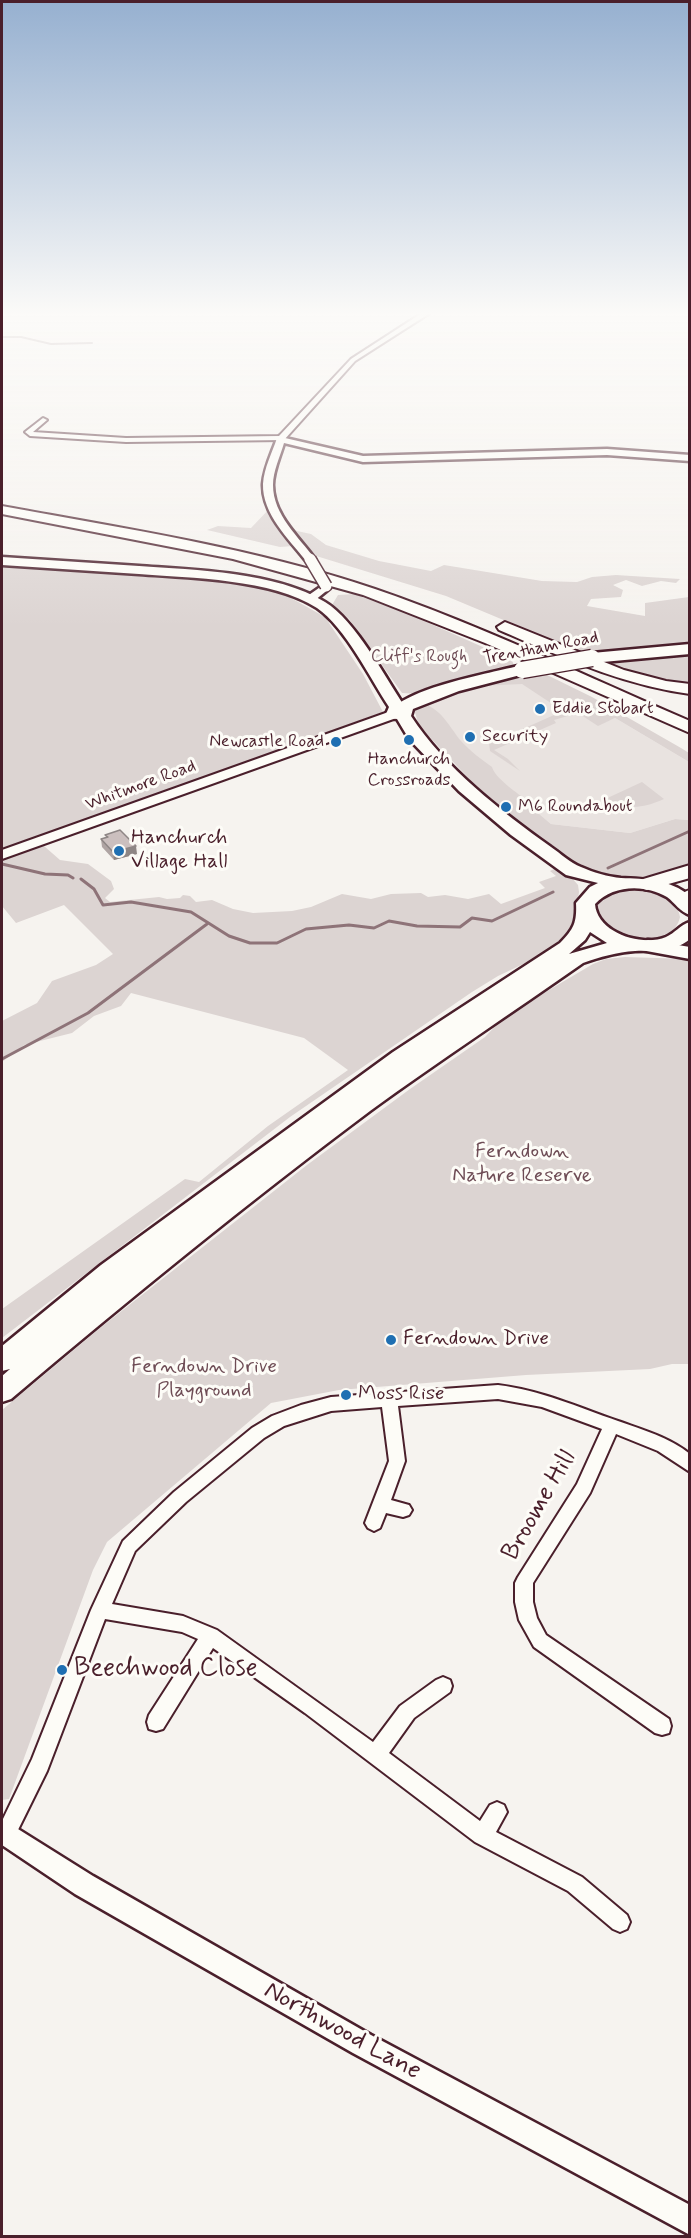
<!DOCTYPE html>
<style>
body{margin:0}
#map{position:relative;width:691px;height:2238px;overflow:hidden;background:#f6f3ef;font-family:Mynerve,sans-serif}
canvas{display:block}
.frame{position:absolute;inset:0;border:3px solid #4a1f2b;pointer-events:none}
</style>
<div id="map">
<canvas width="691" height="2238"></canvas>
<div class="frame"></div>
</div>
<script>
const ctx = document.querySelector('canvas').getContext('2d');
ctx.lineJoin = 'round';
function paint(path, color) { ctx.fillStyle = color; ctx.fill(path, 'evenodd'); }
function strokePath(path, color, width, dash) { ctx.strokeStyle = color; ctx.lineWidth = width; ctx.lineCap = dash ? 'butt' : 'round'; ctx.setLineDash(dash || []); ctx.stroke(path); }
function label(font, color, halo, rows, align = 'center') {
  ctx.font = font + ' Mynerve,sans-serif'; ctx.lineWidth = 6; ctx.setLineDash([]); ctx.textBaseline = 'middle'; ctx.strokeStyle = halo; ctx.fillStyle = color; for (const [text, x, y, turn = 0] of rows) {
    ctx.save(); ctx.translate(x, y); ctx.rotate((+turn || 0) * Math.PI / 180); ctx.textAlign = isNaN(turn) ? turn : align; if (halo) ctx.strokeText(text, 0, 0); ctx.fillText(text, 0, 0); ctx.restore();
  }
}
const built = new Path2D(`
 M504,683L522,684L538,688L598,725L615,718L689,762V820L675,819L630,833L551,824L484,768L431,707L418,704L479,686Z`);
const green = new Path2D(`
 M270,508L283,523L297,531L311,534L326,545L379,561L431,571L444,565L542,581L577,582L592,577L616,575L680,579L676,583L661,581L642,586L626,580L613,585L623,590L621,597L591,599L587,606L645,616V603L689,597V682L663,681L623,670L446,596L313,555L306,545L280,547L207,530L218,526L251,528Z
 M2,566L236,582L282,593L325,617L363,674L383,712L26,842L44,846L60,860L88,864L111,881L114,889L105,898L110,902L159,897L167,899L180,898L183,895L190,896L196,902L212,900L233,909L253,913L292,911L311,907L342,894L371,899L391,894L421,893L428,897L445,895L468,899L489,894L501,904L545,888L539,882L556,876L550,871L558,867L572,878L578,885L579,892L575,918L568,935L538,957L498,976L472,992L290,1117L2,1338V1309L185,1179L199,1182L268,1126L348,1070L304,1038L131,993L121,1006L94,1016L72,1033L24,1045L2,1062V1021L37,1003L52,981L96,965L113,954L64,905L16,923L2,906Z
 M354,594L404,612L512,660L514,666L420,694L402,693L349,619L332,605L338,595Z
 M539,671L592,697L681,748L689,753V762L615,718L598,726L578,713L554,720L556,723L494,750L508,759L520,771L490,751L489,743L493,737L498,740L563,711L522,684L479,686L495,680Z
 M425,704C444,712 449,727 462,742C470,751 481,759 492,767C495,778 516,792 525,799V802L551,824L630,833L675,819L689,820V863L659,875L613,878L579,867L539,839L474,784L419,726L414,709Z
 M642,782L664,799C637,811 629,807 601,801Z
 M624,889C645,887 676,892 680,917C674,947 625,941 606,927C601,923 598,916 595,911C598,895 610,893 624,889Z
 M625,957L689,959V1364H672L650,1369L526,1375L339,1390L271,1403L107,1542L93,1570L9,1799L2,1800V1410L100,1328L307,1165L410,1089L485,1037L505,1016L593,964L606,959Z`);
const streamFar1 = new Path2D(`
 M2,337H21L51,344L92,343`);
const stream = new Path2D(`
 M2,864L45,874L68,875L73,878
 M608,868L690,831
 M81,879L94,889L103,905L131,902L191,912L229,936L250,943H277L306,929L349,925L374,928L389,921L417,926L460,927L472,918L492,921L553,892
 M2,1059L88,1013L207,924`);
const minor = new Path2D(`
 M422,313H430L355,361L284,440L126,442L30,436L25,432L43,418L47,420L33,432L126,438L279,436L351,359Z
 M498,1385C540,1390 578,1407 618,1421C643,1430 669,1437 690,1454V1472L658,1451L616,1434L590,1493L533,1583V1602L537,1618L546,1635L669,1719L671,1726L669,1733L662,1735L655,1733L534,1647L519,1620L515,1602V1583L518,1577L577,1484L602,1429L542,1407L498,1399L398,1406L405,1461L391,1500L409,1505L412,1510L409,1515L403,1517L386,1513L380,1528L374,1531L368,1528L365,1523L389,1461L382,1407L331,1411L284,1426L264,1438L186,1502L135,1551L112,1604L183,1616L217,1630L373,1742L400,1706L436,1680L443,1677L450,1680L452,1686L450,1692L414,1718L389,1753L480,1821L490,1805L497,1802L504,1805L507,1812L496,1832L582,1877L627,1915L630,1922L627,1929L620,1932L613,1929L568,1891L475,1842L305,1713L213,1648L163,1729L156,1731L149,1729L147,1722L149,1715L198,1639L182,1632L105,1619L47,1771L13,1840L6,1843L2,1841V1821L32,1759L91,1610L123,1541L174,1492L252,1428L272,1416L301,1405L331,1397Z`);
const tertiary = new Path2D(`
 M281,435L285,438L363,456L607,449L690,455V461L607,455L363,462L284,443C280,457 273,471 273,485C273,515 299,537 315,559L310,562L306,561C289,539 262,514 263,484C264,468 272,453 277,438Z
 M326,583L330,584V588L314,601H306V597Z
 M2,1819L93,1876L371,2035L690,2205V2235L353,2053L75,1894L2,1845Z`);
const secondary = new Path2D(`
 M394,710L399,711L401,714L399,717L2,859V850Z`);
const primary = new Path2D(`
 M2,557C48,560 93,563 139,566C195,570 277,572 325,602C355,620 385,677 405,707L399,717H389L386,714L389,707C370,678 345,627 317,608C273,579 190,578 139,574C93,571 48,568 2,565Z
 M648,940L690,947V959L641,950L639,946L641,942Z`);
const trunk = new Path2D(`
 M690,644V654L592,663L584,658L592,653Z
 M522,665L528,667L530,670L528,673L459,691L413,709L411,716C444,767 502,812 551,847C560,853 570,863 581,867C592,872 609,877 621,878C645,879 670,879 690,896V915C680,912 675,903 667,897C644,884 613,885 595,904C597,933 642,947 666,937C675,933 680,925 690,922V939C673,953 655,950 635,951C617,952 600,957 583,963C512,1013 440,1060 370,1111C247,1203 128,1300 11,1399L2,1402V1376L10,1369L2,1371V1346L101,1265L393,1052L560,943C574,929 577,922 576,903L590,887L598,883L566,875L511,835L459,791L409,739L397,719L388,718L386,715C406,687 488,674 522,665ZM590,932L607,943L569,954L585,940Z`);
const motorway = new Path2D(`
 M2,506C127,529 254,548 375,589C483,626 585,676 690,721V733L485,643L363,595L233,559L2,514Z
 M505,622L624,670L666,681L690,684V694C622,685 562,657 499,630L497,627Z
 M690,865V878L647,890L640,888L637,884L640,880Z
 M690,890V907L678,906L675,902C679,896 682,892 690,890Z`);
const tertiaryBridge = new Path2D(`
 M310,559L326,586`);
const trunkBridge = new Path2D(`
 M522,670L592,658`);
const wall = new Path2D(`
 M105,835L137,854L114,860L102,847L101,839L106,837Z`);
const shadedWall = new Path2D(`
 M136,846L137,854L114,860L113,852Z`);
const building = new Path2D(`
 M120,830L136,846L113,852L101,839L108,837L105,835Z`);
const markers = [
 [540,709,6,"#1f6fb2"],
 [470,737,6,"#1f6fb2"],
 [409,740,6,"#1f6fb2"],
 [336,742,6,"#1f6fb2"],
 [506,807,6,"#1f6fb2"],
 [119,851,6,"#1f6fb2"],
 [391,1340,6,"#1f6fb2"],
 [346,1395,6,"#1f6fb2"],
 [62,1670,6,"#1f6fb2"]
];
const farStreetnames = [
 ["Trentham Road",541,649,-11],
 ["Whitmore Road",141,786,-20]
];
const farParknames = [
 ["Cliff's Rough",419,657]
];
const farPoinames = [
 ["Eddie Stobart",552,709],
 ["Security",482,737],
 ["Newcastle Road",324,742,"right"],
 ["Hanchurch",409,760,"center"],
 ["Crossroads",409,781,"center"],
 ["M6 Roundabout",518,807]
];
const poiNames = [
 ["Hanchurch",131,839],
 ["Village Hall",131,863],
 ["Ferndown Drive",403,1340],
 ["Moss Rise",358,1395]
];
const parkNames = [
 ["Ferndown",522,1153],
 ["Nature Reserve",522,1177],
 ["Ferndown Drive",204,1368],
 ["Playground",204,1392]
];
const nearStreetnames = [
 ["Broome Hill",540,1506,-60],
 ["Northwood Lane",342,2032,29]
];
const nearPoinames = [
 ["Beechwood Close",74,1670]
];
paint(built, '#e9e3e0');
paint(green, '#dcd4d2');
strokePath(streamFar1, '#8e7378', 2);
strokePath(stream, '#8e7378', 3);
strokePath(minor, '#4a1f2b', 4);
strokePath(tertiary, '#4a1f2b', 5);
strokePath(secondary, '#4a1f2b', 4);
strokePath(primary, '#4a1f2b', 5);
strokePath(trunk, '#4a1f2b', 5);
strokePath(motorway, '#4a1f2b', 4);
paint(minor, '#fdfcf7');
paint(tertiary, '#fdfcf7');
paint(secondary, '#fdfcf7');
paint(primary, '#fdfcf7');
paint(trunk, '#fdfcf7');
paint(motorway, '#fdfcf7');
strokePath(tertiaryBridge, '#4a1f2b', 14, []);
strokePath(trunkBridge, '#4a1f2b', 19, []);
strokePath(tertiaryBridge, '#fdfcf7', 11);
strokePath(trunkBridge, '#fdfcf7', 16);
paint(wall, '#afa4a3');
paint(shadedWall, '#8e8685');
paint(building, '#cbbfbe');
strokePath(building, '#8e8685', 1.5);
const sky = ctx.createLinearGradient(0, 0, 0, 627);
sky.addColorStop(0, '#96b0d0');
sky.addColorStop(0.5, '#fbfaf8');
sky.addColorStop(1, '#fbfaf800');
ctx.fillStyle = sky;
ctx.fillRect(0, 0, 691, 627);
for (const [x, y, r, color] of markers) { const dot = new Path2D(); dot.arc(x, y, r, 0, 2 * Math.PI); ctx.fillStyle = color; ctx.fill(dot); strokePath(dot, '#fdfcf7', 2); }
label('18px', '#4a1f2b', '#fdfcf7', farStreetnames);
label('18px', '#6e4c55', '#fdfcf7', farParknames);
label('18px', '#4a1f2b', '#fdfcf7', farPoinames, 'left');
label('21px', '#4a1f2b', '#fdfcf7', poiNames, 'left');
label('21px', '#6e4c55', '#fdfcf7', parkNames);
label('26px', '#4a1f2b', '#fdfcf7', nearStreetnames);
label('26px', '#4a1f2b', '#fdfcf7', nearPoinames, 'left');
</script>
